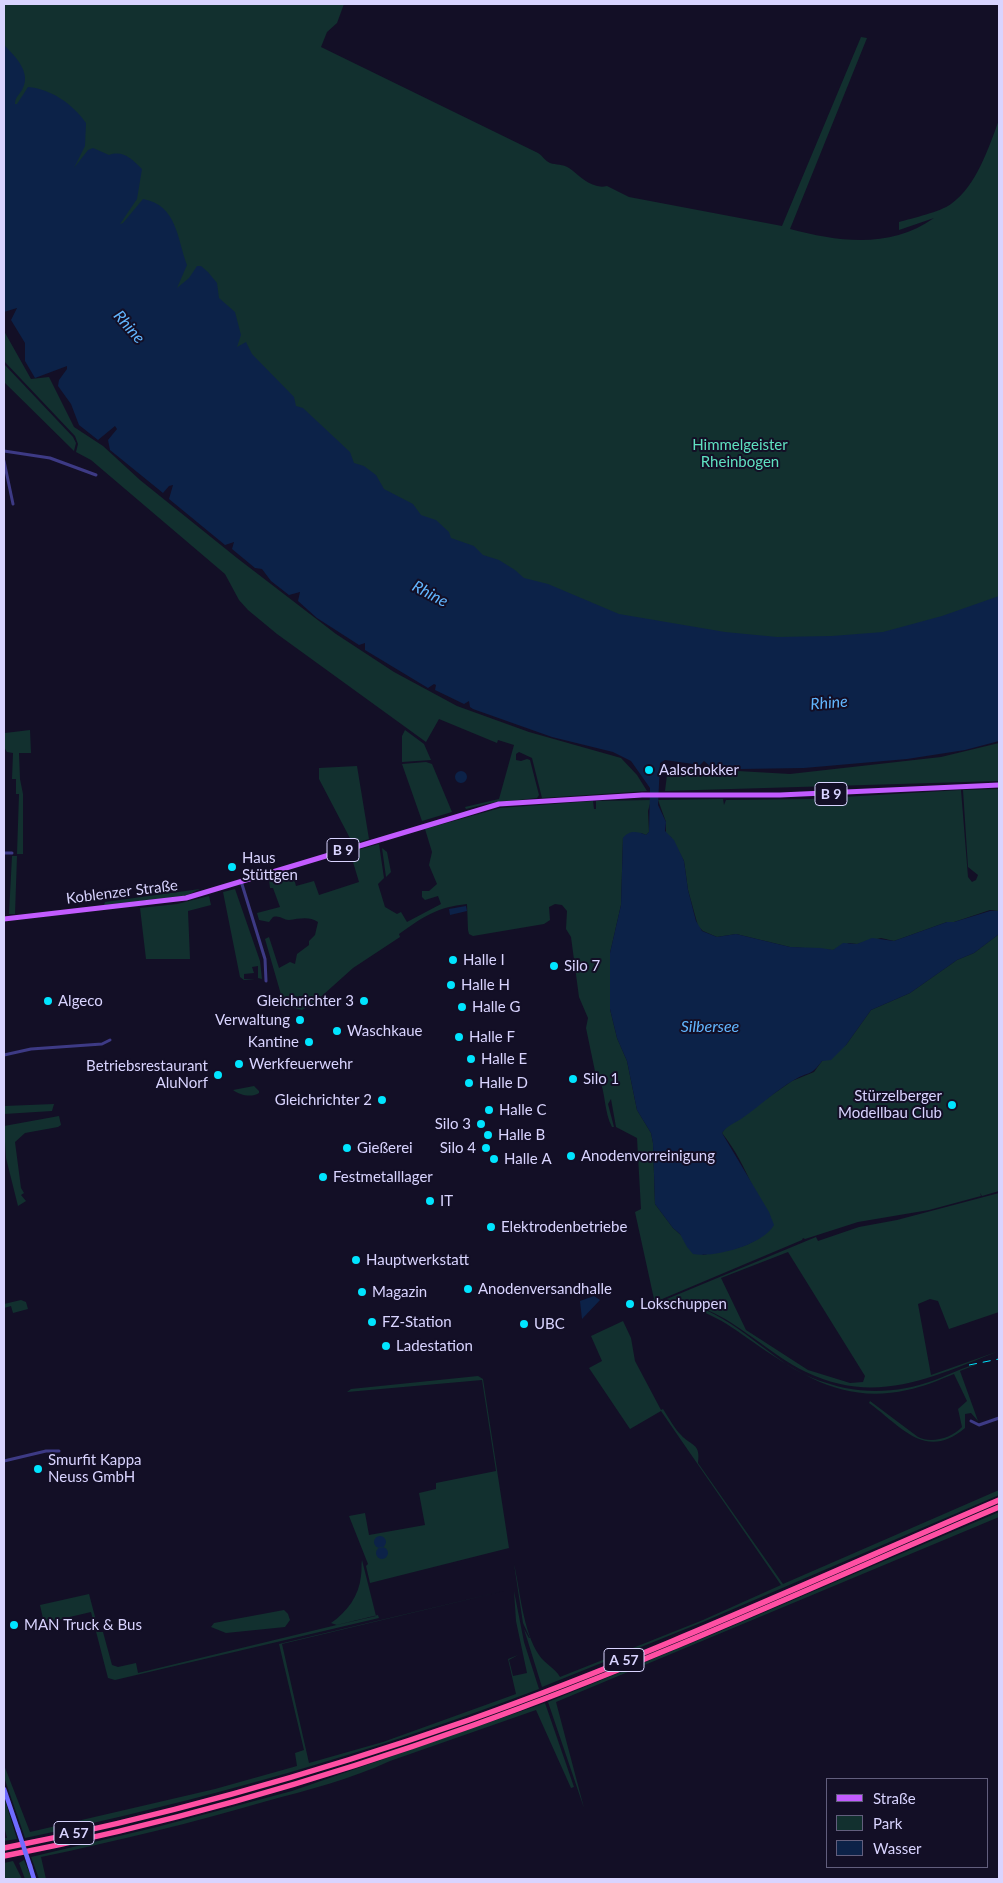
<!DOCTYPE html>
<meta charset="utf-8">
<style>
body{margin:0}
#map{position:relative;width:1003px;height:1883px;overflow:hidden;background:#130f26;font-family:Lato,sans-serif}
canvas{display:block}
.frame{position:absolute;inset:0;border:5px solid #d9d4ff;pointer-events:none}
.legend{position:absolute;left:826px;top:1778px;width:162px;height:90px;box-sizing:border-box;background:#130f26;border:1px solid #625e7d;margin:0;padding:6px 9px;list-style:none;font-size:15px;color:#d9d4ff}
.legend li{display:flex;align-items:center;gap:10px;height:25px}
.legend b{width:25px;border:1px solid #625e7d}
</style>
<div id="map">
<canvas width="1003" height="1883"></canvas>
<div class="frame"></div>
<ul class="legend">
<li><b style="height:6px;background:#c25bff"></b>Straße</li>
<li><b style="height:14px;background:#12302f"></b>Park</li>
<li><b style="height:14px;background:#0c2248"></b>Wasser</li>
</ul>
</div>
<script>
const ctx = document.querySelector('canvas').getContext('2d');
ctx.lineJoin = 'round';
function paint(path, color) { ctx.fillStyle = color; ctx.fill(path, 'evenodd'); }
function strokePath(path, color, width, dash) { ctx.strokeStyle = color; ctx.lineWidth = width; ctx.lineCap = dash ? 'butt' : 'round'; ctx.setLineDash(dash || []); ctx.stroke(path); }
function label(font, color, halo, rows, align = 'center') {
  ctx.font = font + ' Lato,sans-serif'; ctx.lineWidth = 4; ctx.setLineDash([]); ctx.textBaseline = 'middle'; ctx.strokeStyle = halo; ctx.fillStyle = color; for (const [text, x, y, turn = 0] of rows) {
    ctx.save(); ctx.translate(x, y); ctx.rotate((+turn || 0) * Math.PI / 180); ctx.textAlign = isNaN(turn) ? turn : align; if (halo) ctx.strokeText(text, 0, 0); ctx.fillText(text, 0, 0); ctx.restore();
  }
}
const green = new Path2D(`
 M4,4H344L337,23L327,32L321,47L538,153C543,156 545,161 550,163C556,165 563,164 569,168C579,175 592,190 607,186L629,197L782,226L861,37L867,38L790,229C839,242 891,249 934,218L899,230V222C913,218 940,212 951,204C977,185 988,149 999,120V651L557,637L4,176Z
 M4,331L31,379L49,377L74,427L103,446L140,480L237,558L336,634L394,672L457,706L529,732L621,758L637,775L647,791L542,798L532,758L519,752L516,754V760L521,761L527,759L530,760L539,795L537,798L490,803L466,809L465,807L499,799L514,745L498,740L497,743L439,719L426,742L277,634L248,610L239,600L225,574L91,460L76,452L78,444L75,436L4,361Z
 M4,364L73,437L76,443L74,451L4,382Z
 M4,730L5,733L30,730L31,753H19L20,779L23,794V854H17L19,794H16V779H12L13,753L7,752L4,747Z
 M405,730L424,744L431,760L402,762V736Z
 M999,743V781L665,791L668,767L790,774L941,757Z
 M426,762L432,764L452,812L422,821L402,764Z
 M357,766L369,839L353,844L319,779V768Z
 M999,789V911L990,910L954,922H947L894,941L881,938L857,944L849,943L833,950L790,947L736,934L717,937L703,931L698,926L688,890L684,861L671,837L666,835V822L658,800L723,799L724,805L726,800L810,799L961,790L968,877L972,882L976,880L978,875L968,867L963,790Z
 M651,800L648,811L649,832L646,835L641,833L623,838L621,905L610,953V1009L617,1038L627,1061L637,1110L651,1133L653,1143L655,1204L673,1228L703,1255C734,1248 750,1250 773,1225C768,1211 759,1200 753,1187C745,1169 735,1149 722,1133L726,1127L792,1081L814,1072L822,1061L846,1045L871,1010L910,993L957,960L974,953L999,934V1191L982,1196L980,1193L981,1196L929,1210L858,1222L805,1239L803,1238L802,1240L655,1302L643,1304L654,1299L635,1212L641,1209L637,1138L616,1127L611,1099L608,1104L614,1127H612C604,1112 606,1094 599,1078L596,1076L586,1028L588,1018L579,997L571,937L566,929L567,911L562,905L555,904L549,907L550,920L544,924L473,936L469,934L468,930L467,904C437,907 423,917 399,934L400,937L353,968L314,1003L302,1010L284,1005L265,939L269,937L279,968L290,962L295,964L297,954L309,945V941L315,935L318,922C309,916 299,919 289,920C283,920 280,915 273,917L269,922L259,920L257,913L280,907L273,888H270L269,879L292,871L296,886L314,881L319,895L359,882L350,852L379,844L384,878L378,884L385,907L397,914L401,912L407,922L441,904L438,896L425,900L422,897V891H429L437,884L429,865L432,852L425,829L500,808L593,801L594,809H596V801Z
 M382,848L387,852L391,872L386,877Z
 M12,856H17L15,914H9Z
 M200,889L185,896L104,905L105,902Z
 M235,889L260,961L262,979L258,978V966L252,967L254,973L244,974V979L255,980H244L240,977L223,892Z
 M209,896L211,905L188,911L190,959H146L140,908L177,904Z
 M254,1086L259,1091V1093C251,1098 240,1095 233,1090Z
 M54,1104L52,1111L4,1114V1106Z
 M59,1116L61,1125L58,1127L25,1133L15,1142L21,1188L24,1193L21,1195L26,1201L18,1206L6,1158L4,1126Z
 M999,1193V1312L949,1329L938,1301L930,1299L918,1304L931,1375L999,1351C933,1377 876,1406 806,1372C787,1363 769,1349 752,1337C723,1316 699,1301 662,1301L816,1237L818,1241L859,1227L897,1220ZM788,1252L865,1376L863,1382L850,1383L808,1370L746,1330L721,1278Z
 M21,1300L26,1302L28,1309L13,1313L11,1306L4,1308V1304Z
 M664,1304C706,1293 760,1349 794,1369C810,1378 827,1384 845,1388C875,1394 905,1391 935,1380C949,1375 963,1367 978,1364L960,1371L978,1421L971,1413L965,1414V1428C925,1462 900,1425 869,1403L870,1401L918,1437C931,1444 952,1438 962,1427L958,1409L967,1401L954,1374C939,1380 923,1387 907,1390C845,1404 802,1376 753,1342C722,1320 704,1307 664,1304Z
 M623,1321L631,1338L635,1361L661,1410L663,1409C669,1418 674,1428 681,1435C691,1446 701,1443 698,1463L783,1584L999,1490V1495L703,1622L542,1687L524,1629L529,1638H530L523,1623L514,1564C520,1590 523,1632 539,1655C545,1664 555,1668 560,1677L703,1620L781,1585L661,1411L630,1429L589,1368L602,1361L591,1336Z
 M478,1376L483,1379L509,1548L370,1583L366,1566L368,1564L349,1516L365,1513L369,1535L425,1525L419,1493L436,1489V1483L496,1471L482,1380L347,1392L351,1389Z
 M999,1512V1517L556,1702L584,1808L548,1702L716,1633Z
 M362,1560L376,1616L337,1625L331,1623C347,1612 359,1596 361,1576C362,1570 361,1564 362,1560Z
 M508,1590L282,1644L309,1763L383,1742L516,1694L508,1659L518,1655L509,1660L513,1676L527,1673L516,1621L514,1591L524,1642L539,1689C372,1753 200,1801 25,1838L4,1777V1765L30,1832L215,1789L297,1766L295,1753L304,1750L279,1644Z
 M89,1594L99,1632H103L112,1665L118,1667L136,1663L138,1673L378,1615L379,1618L115,1680L108,1678L91,1612L44,1623L40,1605Z
 M284,1610L288,1614L290,1620L285,1627L226,1633L211,1627L214,1623Z
 M545,1703L574,1787L571,1788L536,1710L390,1761C351,1779 308,1790 267,1801C192,1823 117,1841 41,1857L46,1879H39L31,1857L157,1827L292,1791Z
 M4,1797L17,1839L4,1841V1838H7L4,1826Z
 M24,1860L32,1879H25L19,1863Z
 M13,1861L22,1879H4V1863Z`);
const water = new Path2D(`
 M4,45C16,57 32,73 22,90C18,96 15,98 15,104H17L28,87C51,89 73,104 86,123L85,146L74,168L88,150L93,148L109,155C123,150 132,159 142,169L137,199L120,224L123,223L143,199C177,205 177,238 187,265L177,288L189,278L197,266H201L208,272L217,283L219,298L235,312L241,335L237,347L246,342L252,354L294,397L296,406L303,408L350,452L354,463L364,466L376,475L384,489L413,504L421,515L436,520L449,532L451,538L474,546L483,555L499,560L515,570L524,578L548,584L619,614L725,632L777,637L832,636L883,632L942,616L999,596V741L965,750L907,759L804,768L740,769L711,767L704,761L700,765L665,760L660,763L658,805L666,822L665,831L674,840L684,861L688,890L696,921L702,931L717,937L736,934L790,947L821,948L833,950L843,943L857,944L872,938L894,941L947,922H954L990,911H999V934L974,953L957,960L910,993L871,1010L846,1045L831,1060L822,1061C810,1077 809,1071 794,1080C775,1091 760,1106 741,1119C733,1124 727,1126 722,1133L769,1212L774,1225C763,1245 714,1258 693,1254L687,1247L680,1234L673,1228L655,1204L653,1143L651,1133L637,1110L627,1061L617,1038L610,1009V953L621,905L623,838C629,830 637,831 646,835L649,832L650,788L631,761L613,752L552,737L473,709L470,707L469,701L464,704L435,690L436,685L434,684L428,688L365,650V643L359,645L317,618L298,601L300,592L289,595L271,581L262,569L255,568L232,549L234,542L225,545L169,499L173,485L169,486L163,493L110,450L108,440L117,429L115,426L98,440L79,425L71,404L58,386L59,380L67,369V366L35,378L25,361V343L11,320L17,308L4,312Z
 M455 777a6 6 0 1 1 12 0a6 6 0 1 1-12 0Z
 M466,906L467,911L450,915L449,909Z
 M594,1296L600,1300L582,1319L580,1301Z
 M374 1542a6 6 0 1 1 12 0a6 6 0 1 1-12 0Z
 M376 1553a6 6 0 1 1 12 0a6 6 0 1 1-12 0Z`);
const minor = new Path2D(`
 M4,451L50,458L96,475
 M4,461L13,504
 M4,853H12
 M241,881L265,959L266,981
 M4,1055L31,1049L102,1044L110,1040
 M971,1421L979,1425L999,1418
 M4,1461L46,1451H59`);
const secondary = new Path2D(`
 M4,1789L18,1830
 M30,1866L34,1879`);
const primary = new Path2D(`
 M4,919L186,898L499,804L642,795H780L999,785`);
const motorway = new Path2D(`
 M4,1848C162,1817 317,1773 469,1720C650,1656 824,1575 999,1500
 M4,1856C164,1825 321,1780 474,1725C653,1661 825,1581 999,1507`);
const rail = new Path2D(`
 M969,1365L999,1359`);
const secondaryBridge = new Path2D(`
 M18,1830L30,1866`);
const markers = [
 [649,770,5,"#00e5ff"],
 [232,867,5,"#00e5ff"],
 [453,960,5,"#00e5ff"],
 [554,966,5,"#00e5ff"],
 [451,985,5,"#00e5ff"],
 [48,1001,5,"#00e5ff"],
 [364,1001,5,"#00e5ff"],
 [462,1007,5,"#00e5ff"],
 [300,1020,5,"#00e5ff"],
 [337,1031,5,"#00e5ff"],
 [459,1037,5,"#00e5ff"],
 [309,1042,5,"#00e5ff"],
 [471,1059,5,"#00e5ff"],
 [239,1064,5,"#00e5ff"],
 [218,1075,5,"#00e5ff"],
 [573,1079,5,"#00e5ff"],
 [469,1083,5,"#00e5ff"],
 [382,1100,5,"#00e5ff"],
 [952,1105,5,"#00e5ff"],
 [489,1110,5,"#00e5ff"],
 [481,1124,5,"#00e5ff"],
 [488,1135,5,"#00e5ff"],
 [347,1148,5,"#00e5ff"],
 [486,1148,5,"#00e5ff"],
 [571,1156,5,"#00e5ff"],
 [494,1159,5,"#00e5ff"],
 [323,1177,5,"#00e5ff"],
 [430,1201,5,"#00e5ff"],
 [491,1227,5,"#00e5ff"],
 [356,1260,5,"#00e5ff"],
 [468,1289,5,"#00e5ff"],
 [362,1292,5,"#00e5ff"],
 [630,1304,5,"#00e5ff"],
 [372,1322,5,"#00e5ff"],
 [524,1324,5,"#00e5ff"],
 [386,1346,5,"#00e5ff"],
 [38,1469,5,"#00e5ff"],
 [14,1625,5,"#00e5ff"]
];
const shields = [
 [831,794,32],
 [343,850,32],
 [624,1660,40],
 [74,1833,40]
];
const shieldNames = [
 ["B 9",831,794],
 ["B 9",343,850],
 ["A 57",624,1660],
 ["A 57",74,1833]
];
const parkNames = [
 ["Himmelgeister",740,445],
 ["Rheinbogen",740,462]
];
const poiNames = [
 ["Aalschokker",659,770],
 ["Haus",242,858],
 ["Stüttgen",242,875],
 ["Halle I",463,960],
 ["Silo 7",564,966],
 ["Halle H",461,985],
 ["Algeco",58,1001],
 ["Gleichrichter 3",354,1001,"right"],
 ["Halle G",472,1007],
 ["Verwaltung",290,1020,"right"],
 ["Waschkaue",347,1031],
 ["Halle F",469,1037],
 ["Kantine",299,1042,"right"],
 ["Halle E",481,1059],
 ["Werkfeuerwehr",249,1064],
 ["Betriebsrestaurant",208,1066,"right"],
 ["AluNorf",208,1083,"right"],
 ["Silo 1",583,1079],
 ["Halle D",479,1083],
 ["Stürzelberger",942,1096,"right"],
 ["Modellbau Club",942,1113,"right"],
 ["Gleichrichter 2",372,1100,"right"],
 ["Halle C",499,1110],
 ["Silo 3",471,1124,"right"],
 ["Halle B",498,1135],
 ["Gießerei",357,1148],
 ["Silo 4",476,1148,"right"],
 ["Anodenvorreinigung",581,1156],
 ["Halle A",504,1159],
 ["Festmetalllager",333,1177],
 ["IT",440,1201],
 ["Elektrodenbetriebe",501,1227],
 ["Hauptwerkstatt",366,1260],
 ["Anodenversandhalle",478,1289],
 ["Magazin",372,1292],
 ["Lokschuppen",640,1304],
 ["FZ-Station",382,1322],
 ["UBC",534,1324],
 ["Ladestation",396,1346],
 ["Smurfit Kappa",48,1460],
 ["Neuss GmbH",48,1477],
 ["MAN Truck & Bus",24,1625]
];
const streetNames = [
 ["Koblenzer Straße",122,892,-7]
];
const waterNames = [
 ["Rhine",129,327,49],
 ["Rhine",430,594,28],
 ["Rhine",829,703,-5],
 ["Silbersee",710,1027]
];
paint(green, '#12302f');
paint(water, '#0c2248');
strokePath(minor, '#3d3a85', 3);
strokePath(secondary, '#6f6bff', 4.5);
strokePath(primary, '#c25bff', 5);
strokePath(motorway, '#ff4fa3', 5.5);
strokePath(rail, '#00e5ff', 1, [8, 6]);
strokePath(secondaryBridge, '#6f6bff', 4.5);
for (const [x, y, r, color] of markers) { const dot = new Path2D(); dot.arc(x, y, r, 0, 2 * Math.PI); ctx.fillStyle = color; ctx.fill(dot); strokePath(dot, '#130f26', 2); }
for (const [x, y, w] of shields) { const box = new Path2D(); box.roundRect(x - w / 2, y - 11.5, w, 23, 4); ctx.fillStyle = '#130f26'; ctx.fill(box); strokePath(box, '#d9d4ff', 1); }
label('bold 14px', '#d9d4ff', null, shieldNames);
label('15px', '#5fe0c0', '#130f26', parkNames);
label('15px', '#d9d4ff', '#130f26', poiNames, 'left');
label('15px', '#d9d4ff', '#130f26', streetNames);
label('italic 16px', '#62b6ff', '#130f26', waterNames);
</script>
